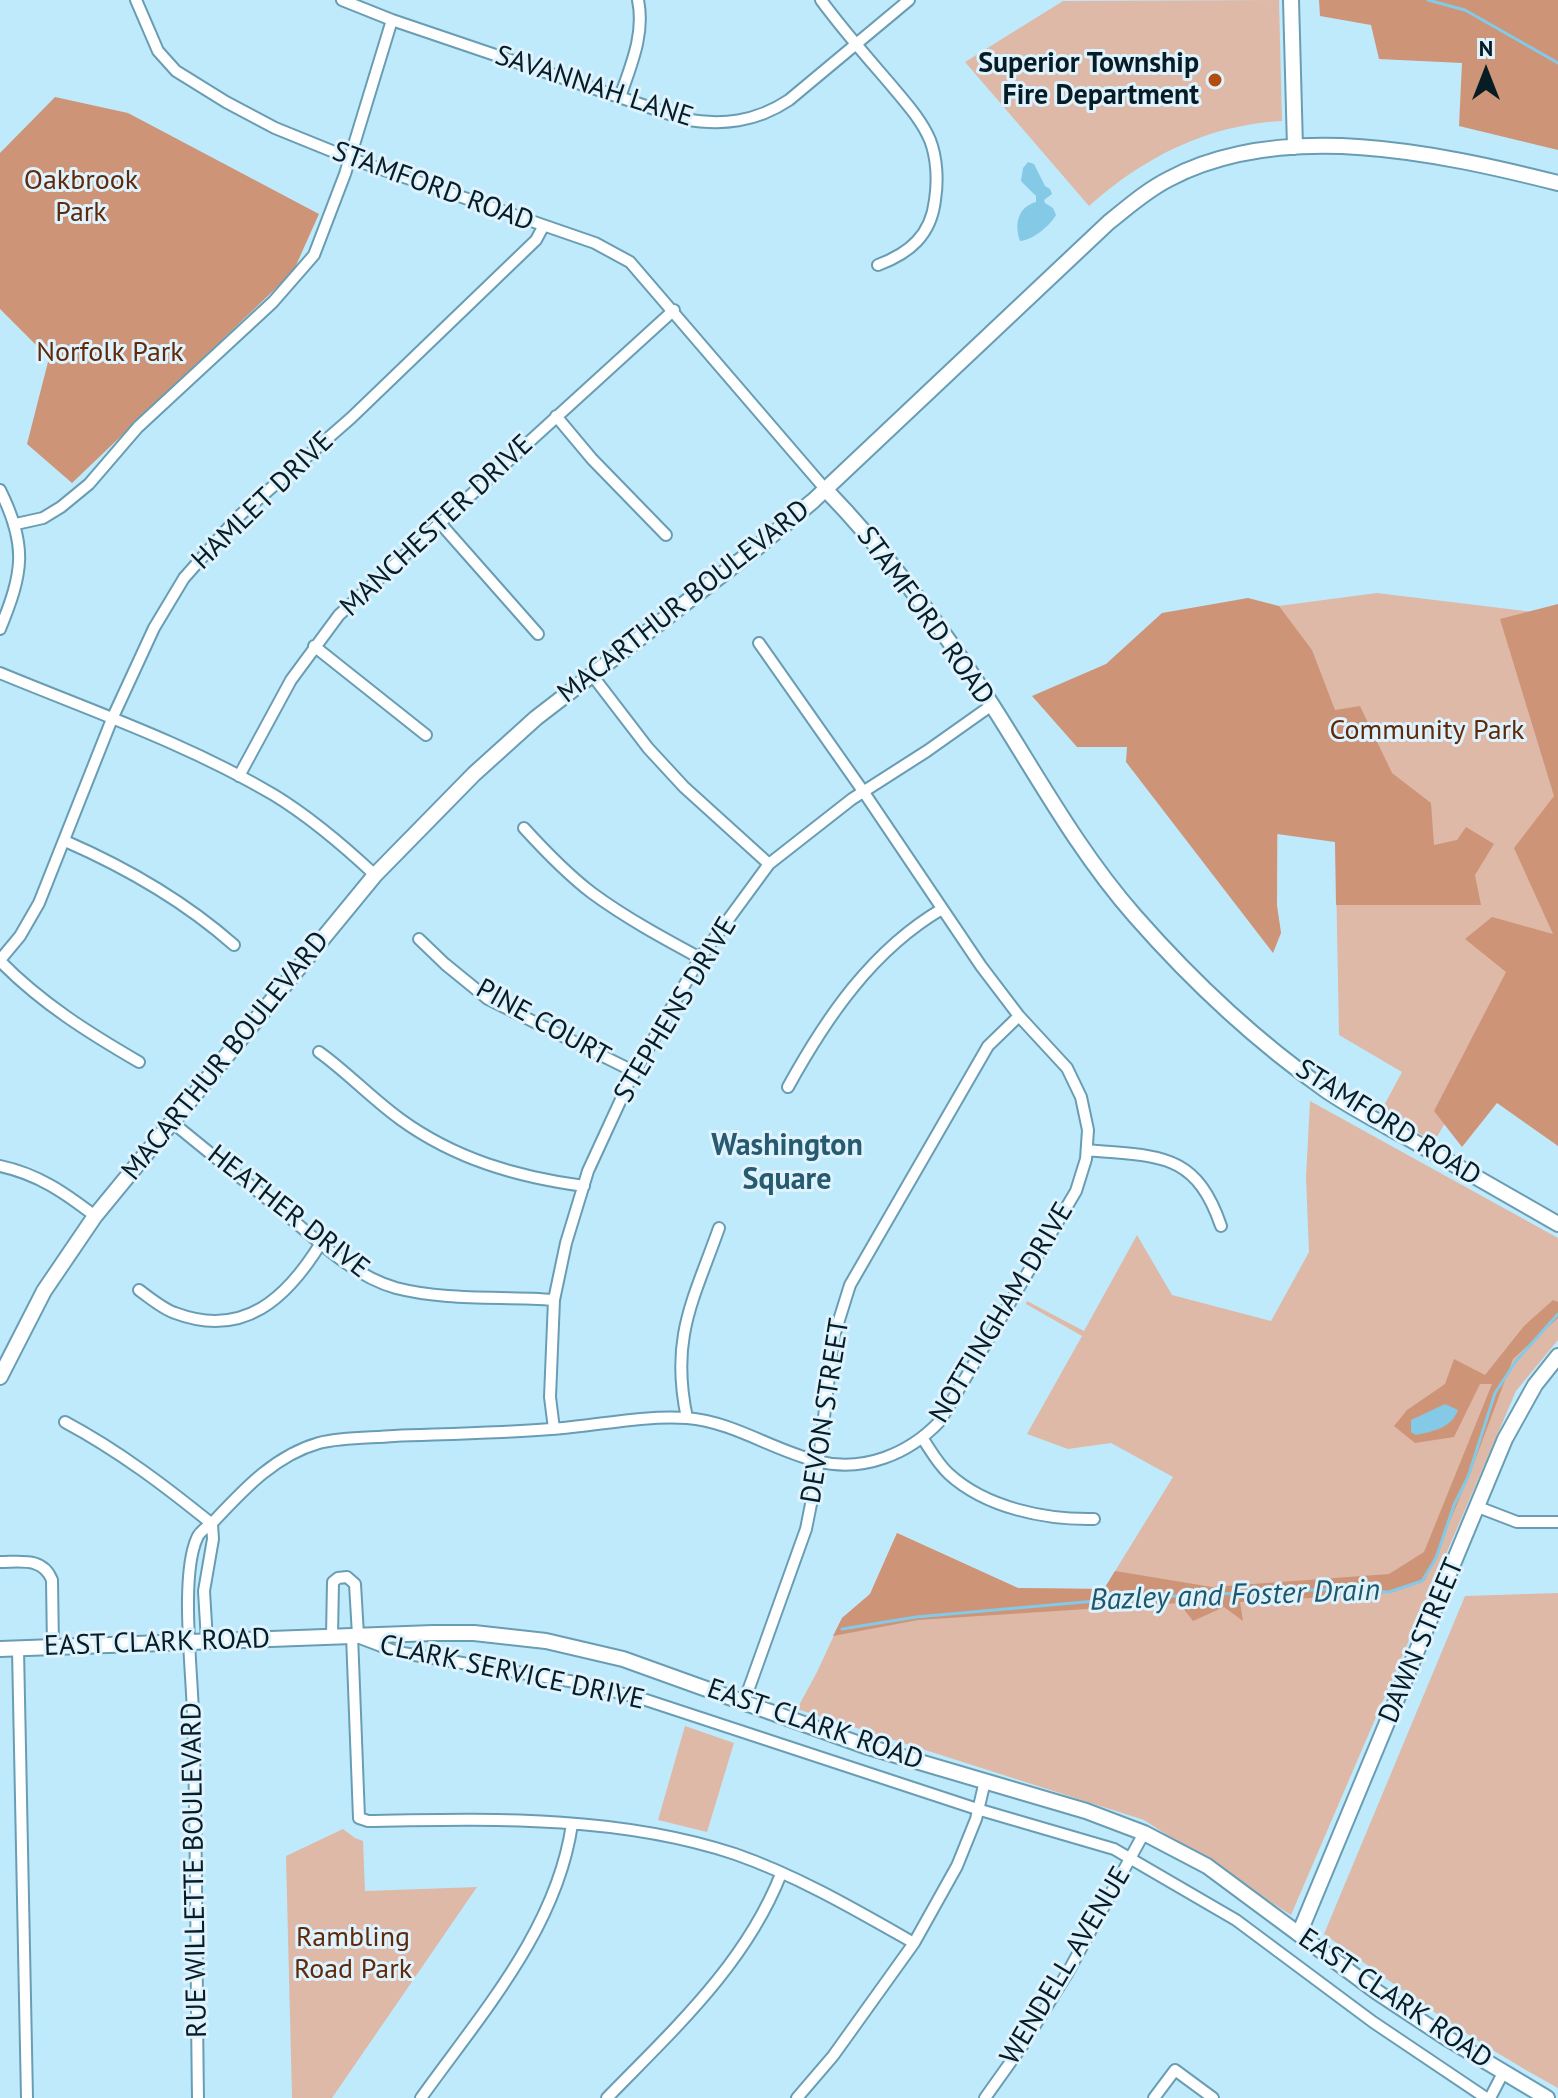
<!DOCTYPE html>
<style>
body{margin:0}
#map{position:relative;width:1558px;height:2098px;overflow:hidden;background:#bfeafc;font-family:"PT Sans",sans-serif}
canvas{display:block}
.north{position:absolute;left:1446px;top:32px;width:80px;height:80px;-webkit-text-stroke:6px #def3fd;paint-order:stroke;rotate:0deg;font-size:22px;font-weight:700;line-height:32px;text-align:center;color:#071c24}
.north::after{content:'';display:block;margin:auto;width:28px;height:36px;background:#071c24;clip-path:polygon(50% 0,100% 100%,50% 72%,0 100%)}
</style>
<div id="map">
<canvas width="1558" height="2098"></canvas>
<div class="north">N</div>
</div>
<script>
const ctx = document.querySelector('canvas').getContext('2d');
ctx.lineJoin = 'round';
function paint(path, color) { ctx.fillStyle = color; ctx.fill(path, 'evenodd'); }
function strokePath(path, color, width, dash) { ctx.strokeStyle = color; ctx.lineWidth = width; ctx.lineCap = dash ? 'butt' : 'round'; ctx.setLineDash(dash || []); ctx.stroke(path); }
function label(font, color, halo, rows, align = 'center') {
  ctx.font = font + ' "PT Sans",sans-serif'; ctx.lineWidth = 6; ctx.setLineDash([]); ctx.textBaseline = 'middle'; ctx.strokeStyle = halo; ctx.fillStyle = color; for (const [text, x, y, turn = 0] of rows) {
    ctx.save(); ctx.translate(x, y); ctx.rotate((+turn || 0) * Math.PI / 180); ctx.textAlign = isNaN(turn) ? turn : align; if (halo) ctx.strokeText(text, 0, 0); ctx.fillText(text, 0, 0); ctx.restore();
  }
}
const green = new Path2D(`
 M1279,0L1282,121C1207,125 1144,157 1089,206L965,62L1063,1Z
 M1377,593L1558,615V926L1434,1142L1381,1111L1402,1072L1339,1035L1335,824L1278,801L1277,906L1281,933L1084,695L1164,621Z
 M1310,1101L1558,1238V1340L1516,1391L1291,1915L1144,1820L797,1709L817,1672L842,1618L870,1594L897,1533L1018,1588L1104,1589L1173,1477L1111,1443L1068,1449L1027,1434L1082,1336L1026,1304L1027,1301L1084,1331L1137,1235L1172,1295L1271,1321L1309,1252L1306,1177Z
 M1558,1593V2088C1475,2043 1400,1989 1324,1934L1465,1596Z
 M685,1726L734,1743L707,1832L658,1820Z
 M343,1829L355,1838L363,1841L365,1891L477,1887L332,2098H292L286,1856Z`);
const forest = new Path2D(`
 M1319,0H1558V150L1459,126L1462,63L1379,59L1371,25L1320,16Z
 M55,97L128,113L319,214L293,272L72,483L27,444L49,358L0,309V153Z
 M1248,598L1279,606L1312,650L1335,710L1360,706L1392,773L1431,803L1434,845L1457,840L1466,827L1494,844L1475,875L1481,905H1336L1335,842L1277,834V906L1281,933L1273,953L1126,762L1127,747H1077L1032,696L1106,664L1162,613Z
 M1558,604V1146L1497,1103L1462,1147L1434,1111L1506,972L1465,939L1492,917L1553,934L1514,848L1554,796L1500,619Z
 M1553,1300L1558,1302V1318L1513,1359L1471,1471L1425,1580L1380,1594L1240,1602L1243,1621L1224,1607L1193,1621L1179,1603L918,1620L833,1636L842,1618L870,1594L897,1533L1018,1588L1104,1589L1115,1571L1212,1587L1389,1574L1424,1552L1492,1384H1480L1454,1437L1415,1443L1394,1426L1407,1410L1445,1384L1454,1359L1485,1375L1524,1326Z`);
const water = new Path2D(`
 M1028,162L1034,164L1045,186L1050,189L1052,194L1044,200L1045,203L1053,208L1056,215C1050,226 1031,241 1020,241C1014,224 1018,207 1036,202V196L1021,181L1023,168Z
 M1445,1404L1458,1410C1451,1428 1435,1431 1416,1435L1411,1432V1420Z`);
const stream = new Path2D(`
 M1428,0L1465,10L1558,63
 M842,1629L916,1617L1129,1598L1334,1589L1389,1592L1422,1581L1436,1558L1454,1505L1468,1477L1495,1393L1516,1361L1558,1314`);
const minor = new Path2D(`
 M136,0L158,51L176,71L226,102L275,128L349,158L595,243L630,262L826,490
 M342,0L392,20L684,119C722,126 756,122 789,100L909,0
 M821,0C843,30 867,57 891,85C905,102 921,119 930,140C937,158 938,181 935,200C931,235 910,253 878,265
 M620,97C631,65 645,34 638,0
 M556,416L592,459L666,535
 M0,490C28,546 23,573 0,629
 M440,523L538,634
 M16,524L43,518L61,507L89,484L138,427L273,302L314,255L345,174L392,20
 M314,646L426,735
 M0,673C92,711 188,744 274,795C310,817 344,846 375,875
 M592,675L648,748L684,787L769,864
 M239,776L291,680L339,615L674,310
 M524,828C545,851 567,874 592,893C626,918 663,938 700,958
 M65,841C127,868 183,900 234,945
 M419,939L445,964L488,999L635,1072
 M0,960L20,936L39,903L112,719L154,628L184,578L238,517L351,418L536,240L543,227
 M0,961C41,1003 89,1033 139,1062
 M319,1052C347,1072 371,1098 400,1119C455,1159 517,1177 584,1186
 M788,1087C826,1018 872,950 942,909
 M172,1122C208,1152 245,1181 281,1210C316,1239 351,1275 396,1288C446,1301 502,1296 554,1300
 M1087,1150C1157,1157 1195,1150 1221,1226
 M0,1166C38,1174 65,1193 95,1216
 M139,1290C150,1298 163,1309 175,1313C244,1339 287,1298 321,1243
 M687,1418C670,1338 693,1301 719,1228
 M65,1422C119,1451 165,1486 212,1524
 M554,1429L550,1397L554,1300L566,1243L588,1171L629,1082L700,958L769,864L852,799L927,751L992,705
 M923,1439C931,1451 938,1464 949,1474C986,1508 1046,1520 1094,1519
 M1478,1507L1517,1522H1558
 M0,1562C21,1562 43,1557 52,1580L53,1648
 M332,1636L333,1582L338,1578L347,1577L355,1584L358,1635
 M207,1641L204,1591L213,1539L212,1524
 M18,1649L27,2098
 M744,1702L806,1529L817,1474L834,1336L850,1285L988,1046L1019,1016
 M914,1943C856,1910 798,1876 735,1854C617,1815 491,1819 368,1821L359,1818L352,1635L397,1652L581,1683L643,1699L977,1809L1114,1849L1236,1920L1373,2022L1486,2098
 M198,2098C196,1970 197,1842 193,1715C192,1670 180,1576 197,1538C200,1530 210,1526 216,1519C245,1488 276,1455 319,1443C342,1437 370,1438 394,1436C446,1434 499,1433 551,1429C597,1426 641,1415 687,1418C734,1422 772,1450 817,1461C863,1473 909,1454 940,1421L1076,1191L1086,1159L1088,1130L1081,1097L1067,1068L1019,1016L981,966L863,791L759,643
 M421,2098C481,2014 557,1929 572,1824
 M607,2098C674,2029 745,1965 781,1874
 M797,2098L833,2056L914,1943L957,1866L976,1819L985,1781
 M985,2098L1022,2046L1068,1972L1144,1833
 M1154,2098L1175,2070L1213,2098
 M1490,2098L1503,2073`);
const tertiary = new Path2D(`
 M1291,0L1295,147
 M826,490C889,555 943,629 992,705C1038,777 1078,851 1135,916C1192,981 1256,1041 1327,1091C1352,1108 1379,1122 1406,1137C1456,1166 1507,1195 1558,1224
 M0,1377L44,1291L95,1216L375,875L474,774L536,718L754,550L813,501L1109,222C1128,207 1147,190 1169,179C1283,119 1439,153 1558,183
 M1299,1934L1505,1439L1535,1385L1558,1356`);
const secondary = new Path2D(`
 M0,1649L433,1633H474L546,1641L623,1659L865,1746L1086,1811L1144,1833L1207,1866L1377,1992L1445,2037L1547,2098`);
const markers = [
 [1215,80,8,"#af4e0f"]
];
const poiNames = [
 ["Superior Township",1199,64],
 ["Fire Department",1199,96]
];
const streetNames = [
 ["SAVANNAH LANE",594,87,18],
 ["STAMFORD ROAD",433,187,20],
 ["HAMLET DRIVE",263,501,-44],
 ["MANCHESTER DRIVE",437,526,-43],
 ["MACARTHUR BOULEVARD",684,602,-38],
 ["STAMFORD ROAD",925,616,54],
 ["STEPHENS DRIVE",676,1010,-59],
 ["PINE COURT",543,1023,29],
 ["MACARTHUR BOULEVARD",226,1056,-51],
 ["STAMFORD ROAD",1388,1123,32],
 ["HEATHER DRIVE",288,1212,38],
 ["NOTTINGHAM DRIVE",1002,1313,-59],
 ["DEVON STREET",826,1411,-81],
 ["DAWN STREET",1422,1641,-67],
 ["EAST CLARK ROAD",157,1643,-2],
 ["CLARK SERVICE DRIVE",512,1673,12],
 ["EAST CLARK ROAD",815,1725,19],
 ["RUE WILLETTE BOULEVARD",195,1870,-91],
 ["WENDELL AVENUE",1066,1966,-59],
 ["EAST CLARK ROAD",1395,1999,34]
];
const parkNames = [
 ["Oakbrook",81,181],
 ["Park",81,213],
 ["Norfolk Park",110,353],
 ["Community Park",1427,731],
 ["Rambling",353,1938],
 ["Road Park",353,1970]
];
const neighbourhoodNames = [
 ["Washington",787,1146],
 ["Square",787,1180]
];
const waterNames = [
 ["Bazley and Foster Drain",1235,1596,-2]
];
paint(green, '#deb9a8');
paint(forest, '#ce9478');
paint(water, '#84c9e6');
strokePath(stream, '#84c9e6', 3);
strokePath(minor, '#699db3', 14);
strokePath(tertiary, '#699db3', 18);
strokePath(secondary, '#699db3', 18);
strokePath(minor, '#fff', 10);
strokePath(tertiary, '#fff', 14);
strokePath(secondary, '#fff', 14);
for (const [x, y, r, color] of markers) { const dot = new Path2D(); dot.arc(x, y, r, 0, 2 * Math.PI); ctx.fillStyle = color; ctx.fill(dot); strokePath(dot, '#def3fd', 3); }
label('bold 28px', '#071c24', '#def3fd', poiNames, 'right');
label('28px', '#071c24', '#def3fd', streetNames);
label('28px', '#5f290a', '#def3fd', parkNames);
label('bold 30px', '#275a6e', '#def3fd', neighbourhoodNames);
label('italic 30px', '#1e566a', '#def3fd', waterNames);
</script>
